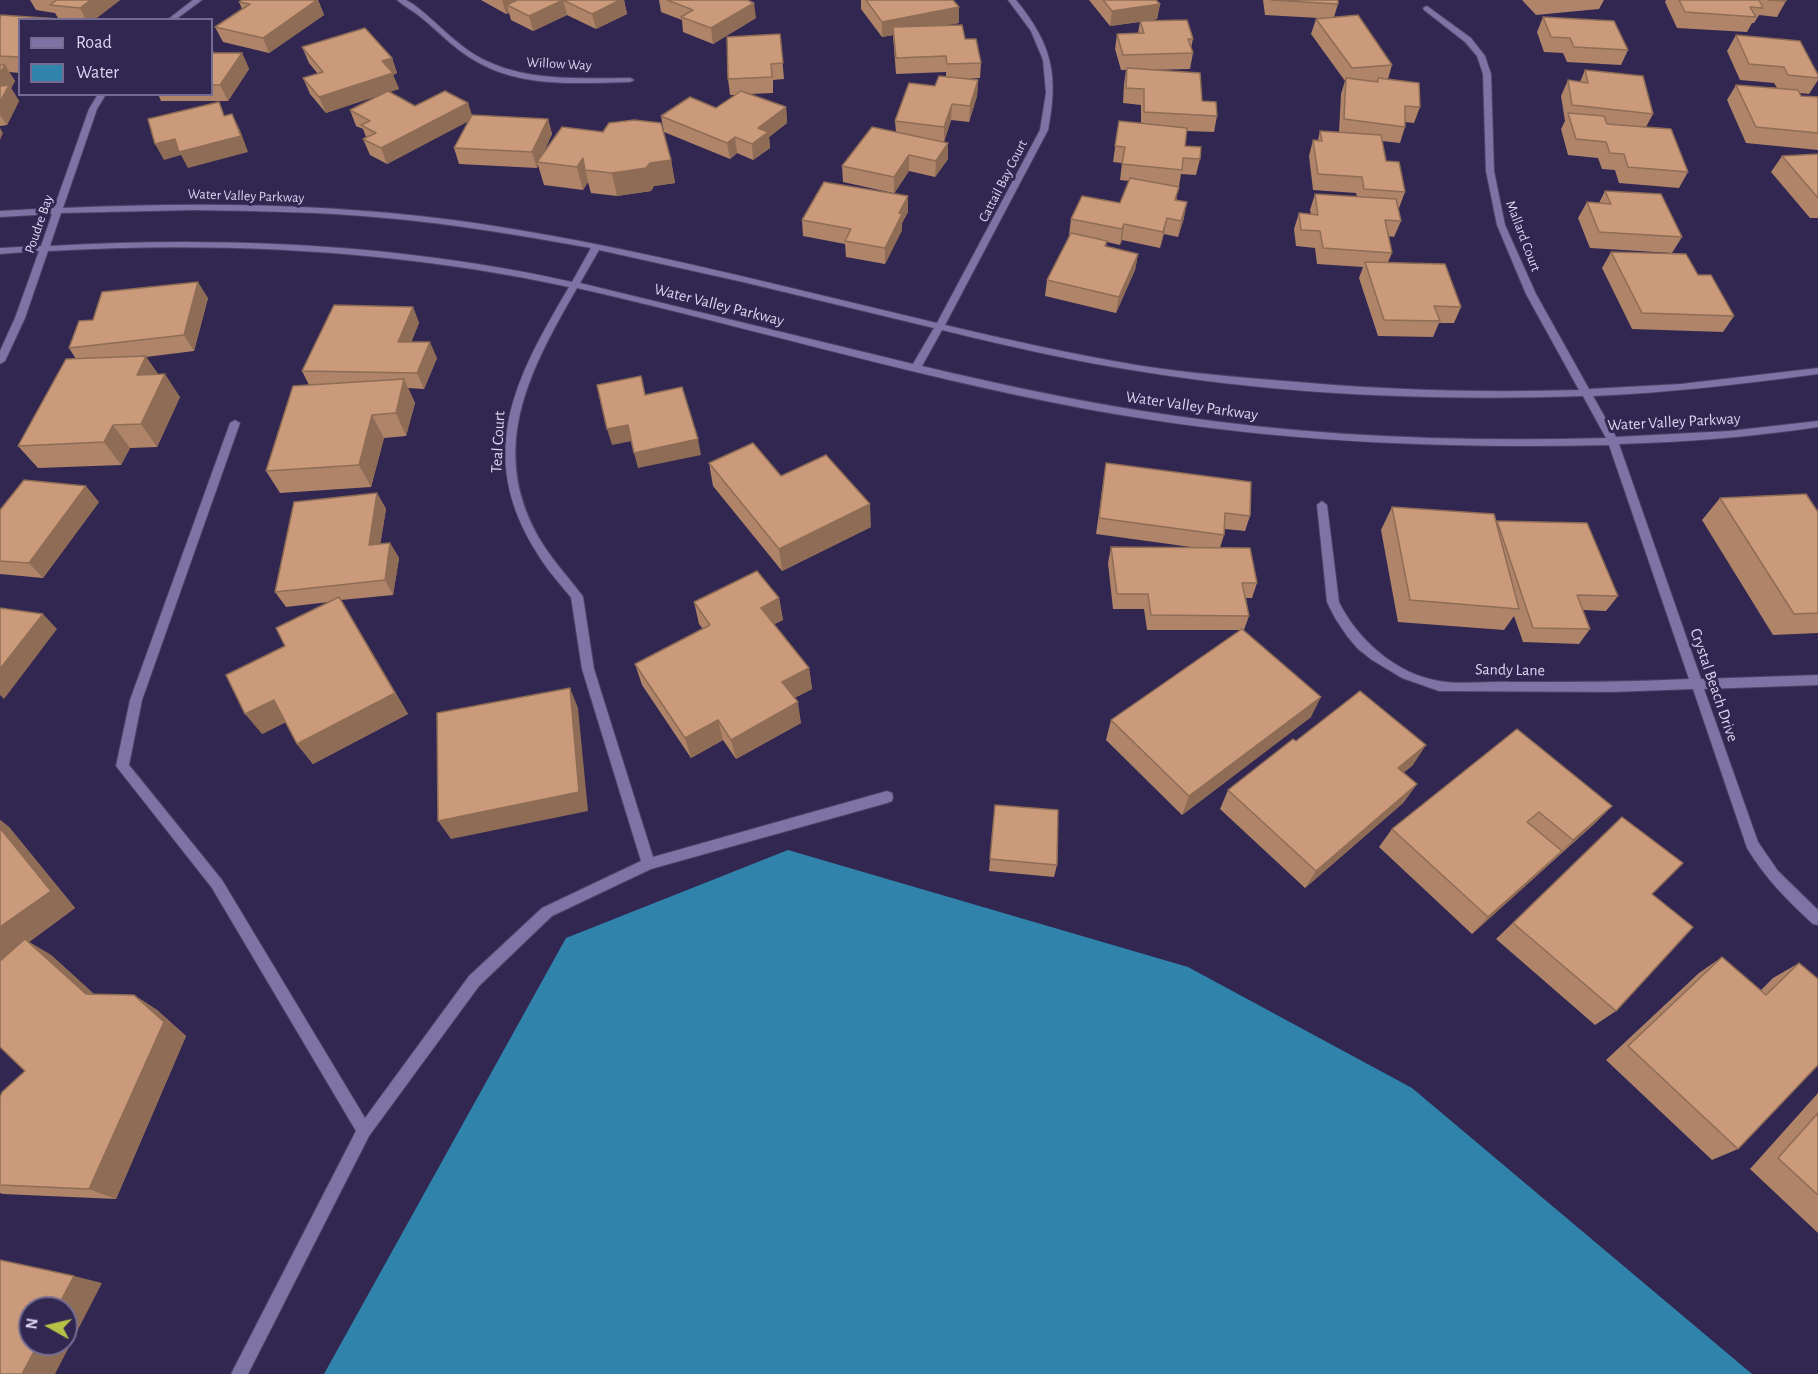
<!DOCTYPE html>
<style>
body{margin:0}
#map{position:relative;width:1818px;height:1374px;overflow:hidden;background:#312751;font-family:"Alegreya Sans",sans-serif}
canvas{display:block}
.legend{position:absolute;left:18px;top:18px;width:195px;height:78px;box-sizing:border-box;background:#312751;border:2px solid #756d91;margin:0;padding:8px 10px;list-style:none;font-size:18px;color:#dad6f1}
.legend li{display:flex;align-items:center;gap:12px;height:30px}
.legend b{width:30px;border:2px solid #756d91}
.north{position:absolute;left:18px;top:1296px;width:60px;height:60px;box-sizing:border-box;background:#312751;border:2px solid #756d91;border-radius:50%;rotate:278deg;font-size:16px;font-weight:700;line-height:24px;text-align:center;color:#dad6f1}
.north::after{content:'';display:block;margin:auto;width:21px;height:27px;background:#b8c147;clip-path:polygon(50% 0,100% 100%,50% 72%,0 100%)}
</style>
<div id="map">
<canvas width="1818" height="1374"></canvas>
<ul class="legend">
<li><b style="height:8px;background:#7d73a4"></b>Road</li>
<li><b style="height:16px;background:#3083ab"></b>Water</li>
</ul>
<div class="north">N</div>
</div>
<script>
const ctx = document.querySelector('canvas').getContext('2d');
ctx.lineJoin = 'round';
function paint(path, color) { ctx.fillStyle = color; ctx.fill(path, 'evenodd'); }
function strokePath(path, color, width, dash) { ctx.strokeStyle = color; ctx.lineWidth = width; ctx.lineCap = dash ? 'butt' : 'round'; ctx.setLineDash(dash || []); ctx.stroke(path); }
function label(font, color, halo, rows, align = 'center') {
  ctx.font = font + ' "Alegreya Sans",sans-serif'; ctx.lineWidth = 6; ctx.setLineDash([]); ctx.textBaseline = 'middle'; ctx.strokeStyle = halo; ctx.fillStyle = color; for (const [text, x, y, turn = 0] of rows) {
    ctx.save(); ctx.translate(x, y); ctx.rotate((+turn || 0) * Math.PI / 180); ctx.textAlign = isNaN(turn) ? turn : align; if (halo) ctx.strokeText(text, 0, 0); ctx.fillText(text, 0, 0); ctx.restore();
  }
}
const water = new Path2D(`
 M788,850L1188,967L1412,1088L1752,1374H324L566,938Z`);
const service = new Path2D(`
 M235,420L240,423L142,700L129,765L222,880L365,1118L469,976L542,908L641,861L582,669L571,597L573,594H581L583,597L594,669L653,857L887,791L892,793L893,797L892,801L887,803L651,869L552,916L479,986L369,1136L248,1374H231L356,1131L212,888L116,766L130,700L230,423Z`);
const minor = new Path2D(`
 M193,0H202L175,20H167Z
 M397,0H406L413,4C432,18 449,37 469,51C517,83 575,78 630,78L634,80L630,82C581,83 526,88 481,64C459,53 442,35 423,19C415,12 405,7 397,0Z
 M1008,0H1016C1052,44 1059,75 1048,130L945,325C1008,340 1072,354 1136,365C1185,373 1235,377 1285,381C1383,390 1481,393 1579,390L1526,294L1497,225L1486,171L1483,74L1477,56L1465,42L1424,10L1423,8L1427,6L1471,38L1485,56L1491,74L1494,171L1505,225L1536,294L1589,389L1681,384L1818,368V374C1743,384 1668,393 1593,396L1616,437L1729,431L1818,421V427C1752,437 1686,442 1619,444L1701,679L1818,675V685L1704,689L1758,842L1778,871L1818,910V925L1813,924C1788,901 1765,878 1747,848L1693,689L1613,692L1439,691L1402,678L1372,660L1358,649L1347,636L1335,618L1327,602L1317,505L1322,501L1327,505L1339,602C1357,639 1396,674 1439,681C1461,685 1489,681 1512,682C1571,682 1630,682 1689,679L1609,445C1446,449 1282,442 1121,415C937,384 758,329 577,288C528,373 485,453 544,546C555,563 569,578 581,594L583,597L581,600H573C561,585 547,570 537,553C474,453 516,377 569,287C399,250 221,241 48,251L25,318L5,361L0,364V351L15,318L39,251L0,254V248L41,246L52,214L0,217V211L54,208L89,109L98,94H106L97,109L63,208C193,202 324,203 453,220C616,242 776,285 937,323L1040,130L1046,93L1043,60L1031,31ZM194,210C258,211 322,212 386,218C455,224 523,236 591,248L572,282C402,244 223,236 50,246L61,213ZM599,250L743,282L934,328L913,364L580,283ZM942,330C1007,346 1072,361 1138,371C1284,395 1435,401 1583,396L1606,438C1462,442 1318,437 1176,416C1090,404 1006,386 922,366Z`);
const wall = new Path2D(`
 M30,0H120L94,20H20V73L9,72L15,81L11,88L19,101L7,125L0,126V17L58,18L55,13L36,10Z
 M318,0L324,15L269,53L223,42L215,27L242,9L239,2Z
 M481,0H624L627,14L596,29L567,15L533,31L511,20L509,13L506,14Z
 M659,0H747L756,18L713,44L683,32L682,20L661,12Z
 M861,0H953L959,7V23L945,25L965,39L981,63L980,78L967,79L978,80L977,96L969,122L951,120L944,142L948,143V159L935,177L909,171L894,193L908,196V212L902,223V230L885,264L846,257L845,244L803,236L802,220L893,193L843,182L842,166L896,132L895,121L946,77V72L896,74L893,35L882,37L861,9Z
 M1089,0H1156L1160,4L1157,19L1145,21L1193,39L1191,48L1193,53L1190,69L1149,70L1202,101L1217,116L1214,132L1187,131L1185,146L1200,159L1196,175L1181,174L1179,186H1173L1177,200L1184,218L1178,237L1164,234L1160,248L1122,240L1120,245L1107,242L1106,247L1138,254L1135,270L1116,313L1045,296L1047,280L1070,235H1069L1071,219L1120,203L1129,181L1120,180L1122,163L1113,162L1119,121L1141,124V105L1123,103L1124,84L1126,70H1121L1115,49L1117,34L1138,33L1140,22L1110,26Z
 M1263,0H1338V4L1334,17L1392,65L1388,79L1420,107L1414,123L1405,122V127L1400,143L1382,141L1386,161L1405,192L1399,208H1398L1401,221L1394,237L1388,236L1392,253L1388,262L1461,307L1454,323H1439L1433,337L1378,336L1359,278L1363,267L1317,264L1315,248L1296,246L1294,229L1299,213L1311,214L1310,210L1315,194L1357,197L1356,193L1313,190L1309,156L1313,140H1318L1320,131L1339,132L1341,94L1345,81L1311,34L1316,19L1319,18L1265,15Z
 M1522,0H1604L1599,9L1536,15Z
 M1666,0H1786V1L1777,17L1759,15L1754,23H1752L1747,32L1677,28L1665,2Z
 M1543,17L1628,50L1621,65L1567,62L1563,53L1544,52L1537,32Z
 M780,34L784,79L773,80V93L750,94L786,107L787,123L769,137L770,148L753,160L737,153L730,159L664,132L661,116L716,108L735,95H730L728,79Z
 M1736,35L1818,75V80L1809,94L1800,93L1801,96L1818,97V150L1746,143L1727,100L1736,85L1777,88L1774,83L1740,80L1727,51Z
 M302,47L392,58L397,73L393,75L399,89L389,92L415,106L468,103L472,116L548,119L552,134L543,154L671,160L675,183L654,186L651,191L617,196L591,193L588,182L583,190L544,185L538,165L537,168L459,164L454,148L468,121L387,164L370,155L363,139L366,137L363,129L356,126L350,110L379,95L326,113L310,94L303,78L318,74L309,63Z
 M212,48L214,53H242L249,69L228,101H161L158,94H212Z
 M1585,70L1653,114L1646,127L1688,172L1679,188L1619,183L1615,170L1602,169L1598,158L1568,155L1561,129L1565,121L1561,96L1568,80L1580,82Z
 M1818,154V218H1810L1771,172L1782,156Z
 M1605,191L1682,237L1672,253L1590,248L1578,218L1587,202L1599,203Z
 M1611,252L1698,275L1734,316L1723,332L1632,329L1602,268Z
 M208,298L194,351L146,357L158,374L180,397L157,447L130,448L121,465L38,468L18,446L76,359L69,348L93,320Z
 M413,307L419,323L411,342L437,358L424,389L408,388L415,403L406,436L384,438L371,487L280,493L266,471L309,385L302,371Z
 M709,463L781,476L871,527L782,571L713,486Z
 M1106,463L1250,516L1245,531L1225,529L1224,535L1220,548L1257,583L1252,598H1246L1249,616L1244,630H1243L1311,717L1182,815L1106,740L1111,720L1240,630H1147L1144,609H1113L1108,563L1111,547L1198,548L1096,534Z
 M377,493L386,509L380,544L390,543L399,558L393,595L341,600L408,714L313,764L297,744L286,722L262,734L285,646L329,602L286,607L275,592Z
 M1720,498L1817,510L1818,509V633L1773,635L1702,520Z
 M99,502L43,578L0,574V510Z
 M1392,507L1496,522L1618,596L1606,611L1583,610L1590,629L1579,644L1523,642L1514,616L1504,630L1398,622L1381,530Z
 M779,598L783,620L774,624L809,668L812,689L794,698L801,723L736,759L723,740L691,758L642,685L635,664L703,629L699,624L694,602Z
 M1517,729L1612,806L1593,825L1472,934L1379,847L1392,829Z
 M1296,741L1413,765L1403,773L1417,784L1403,803L1305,888L1220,809L1228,790Z
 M995,805L1057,865L1054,877L989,871Z
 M1622,817L1652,894L1616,1011L1595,1025L1496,939Z
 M0,820L9,827L75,908L29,942L51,955L94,994L134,995L157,1010L186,1036L116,1199L3,1194L0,1193V1097L25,1071L0,1047Z
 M1722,957L1761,990L1773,978L1799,963L1738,1149L1712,1160L1606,1060L1699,973Z
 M1818,1093V1233L1750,1169Z`);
const shadedWall = new Path2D(`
 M91,0H120L94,20H86L80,8Z
 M318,0L324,15L269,53L263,38Z
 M502,0H538L507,5L509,13L506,14Z
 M563,0L567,15L533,31L529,16Z
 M613,0H624L627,14L596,29L592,14Z
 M754,3L756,18L713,44L711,28Z
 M1160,4L1157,19L1110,26L1112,11Z
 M959,7V23L894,35L893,27V35L882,37V22Z
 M242,53L249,69L228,101L220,85Z
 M392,58L397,73L393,75L399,89L326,113L319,97L382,61Z
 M5,65L15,81L11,88L19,101L7,125L0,115V73Z
 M978,80L977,96L969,122L970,106Z
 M468,103L473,119L387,164L381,148Z
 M952,104L951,120L944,142V127Z
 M786,107L787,123L769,137L770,148L753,160L752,144L758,128Z
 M232,114L240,130L248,152L188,168L181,155L164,160L155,144Z
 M548,119L552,134L539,162H537L538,165L537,168L532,152Z
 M0,128L3,133L0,140Z
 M735,137L737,153L730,159L727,143Z
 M948,143V159L935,177L936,161Z
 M909,155V171L894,194V177Z
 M583,158L588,182L583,190L577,167Z
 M671,160L675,183L654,186L651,191L617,196L612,173L650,163Z
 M908,196V212L902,223V230L885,264V248L899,213Z
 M1187,202L1184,218L1178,237L1181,221Z
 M1167,218L1164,234L1160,248L1163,232Z
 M1124,224L1122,240L1120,245L1122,229Z
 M1138,254L1135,270L1116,313L1119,297Z
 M198,282L208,298L194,351L184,335Z
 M413,307L419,323L405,358L398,342Z
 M430,342L437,358L424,389L417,373Z
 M146,356L161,380L137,375Z
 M165,374L180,397L157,447L141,424Z
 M404,379L415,403L406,436L396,413Z
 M372,415L384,438L371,487L359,465Z
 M113,425L130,448L121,465L104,442Z
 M628,425L632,441L612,445L607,429Z
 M698,439L701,455L638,468L634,453Z
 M86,486L99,502L43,578L29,563Z
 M377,493L386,509L378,560L369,545Z
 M870,504L871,527L782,571L779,549Z
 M390,543L399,558L393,595L385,580Z
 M339,597L408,714L313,764L297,744Z
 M779,598L783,620L765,629L761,608Z
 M43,614L57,629L4,699L0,695V669Z
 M809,668L812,689L785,703L782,682Z
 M570,688L578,708L588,811L451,839L438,821Z
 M1321,697L1311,717L1182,815L1189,796Z
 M274,700L290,720L262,734L245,714Z
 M798,702L801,723L736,759L731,740Z
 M718,720L723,740L691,758L685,738Z
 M1426,745L1413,765L1385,788L1398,768Z
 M1417,784L1403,803L1305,888L1316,871Z
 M1612,806L1593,825L1555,858L1573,840Z
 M0,820L9,827L75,908L29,942L51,955L110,1009L0,963Z
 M1562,851L1544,869L1472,934L1488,917Z
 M134,995L157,1010L186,1036L116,1199L89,1189Z
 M74,1276L102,1283L55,1374H22L38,1344H66V1308H57Z`);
const building = new Path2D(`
 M57,0H91L80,8L50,5Z
 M242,0H317L263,38L215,27L250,4L239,2Z
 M517,0H563L529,16L507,5Z
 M563,0H620L592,14Z
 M667,0H747L754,3L711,28L681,17L693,10Z
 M866,0H953L959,7L882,22Z
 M1103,0H1156L1160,4L1112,11Z
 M1271,0H1338V4Z
 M1679,0H1759L1763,8L1750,7L1756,17L1685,12Z
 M1768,0H1786V1Z
 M1,15L58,19L57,20H20V57L0,56V17Z
 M1358,15L1392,65L1352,68L1316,19Z
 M1543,17L1614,21L1628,50L1574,47L1570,38L1551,37Z
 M1187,20L1193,39H1188L1193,53L1123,55L1117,34L1144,33L1140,21Z
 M962,25L965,39H976L981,63L947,64L946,56L896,58L893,27Z
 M365,28L392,58L382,61L393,73L319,97L303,78L323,72L302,47Z
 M780,34L783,63L771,64L772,77L728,79L727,37Z
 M1736,35L1800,41L1818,75V78L1788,75L1784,67L1749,64Z
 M212,53H242L220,85H212Z
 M0,65H5L0,73Z
 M1127,68L1200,73L1202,101L1216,102L1217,116L1144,112V89L1126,88Z
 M1585,70L1643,76L1653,114L1572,105L1568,80L1588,83Z
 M939,76L978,80L970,106L952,104L944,127L895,121L909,83L935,86Z
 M1346,78L1378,82V78L1419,83L1420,107L1405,106V127L1344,119Z
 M9,85L0,102V86Z
 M1736,85L1798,90L1801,96L1818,97V133L1756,127Z
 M388,91L415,106L445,91L468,103L381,148L363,139L376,133L361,125L370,121L350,110Z
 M741,91L786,107L758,128L768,132L752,144L735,137L727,143L661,116L690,97L716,108Z
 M219,102L224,116L232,114L241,136L179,152L175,139L155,144L148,119Z
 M1568,113L1604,116L1607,124L1671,129L1688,172L1628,167L1624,154L1610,153L1606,142L1576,139Z
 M472,115L548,119L532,152L454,148Z
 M634,120L661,123L671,160L650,163L646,168L612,173L585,170L583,158L577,167L537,162L562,127L603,132L609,123Z
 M1119,121L1187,128L1185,146L1201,147L1200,159L1183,158L1182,170L1122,164L1125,147L1115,146Z
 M872,127L948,143L936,161L909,155L894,177L842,166Z
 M1320,131L1381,135L1386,161L1399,162L1405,192L1364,189L1362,177L1318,174L1313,140L1322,141Z
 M1818,154V198L1782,156Z
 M1130,178L1179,187L1175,200L1187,202L1181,221L1167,218L1163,232L1124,224L1122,229L1071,219L1082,196L1120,203Z
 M824,182L908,196L899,213L902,214L885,248L845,241L851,229L802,220Z
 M1605,191L1661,194L1682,237L1599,232L1587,202L1611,204Z
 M1315,194L1396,199L1401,221L1385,220L1392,253L1323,248L1320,231L1301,230L1299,213L1318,215Z
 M1071,233L1107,241L1105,246L1138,254L1119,297L1047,280Z
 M1611,252L1686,254L1698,275H1711L1734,316L1642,313Z
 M1365,262L1445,264L1461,307L1434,306L1440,321L1384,320Z
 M198,282L184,335L69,348L79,321L93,320L102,292Z
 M334,305L413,307L398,342H430L417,373L302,371Z
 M146,356L137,375L165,374L141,424L113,425L104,442L18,446L66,359Z
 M641,376L645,395L682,387L698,439L634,453L628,425L607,429L597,385Z
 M404,379L396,413L372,415L359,465L266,471L293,386Z
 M753,443L781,476L826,455L870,504L779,549L709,463Z
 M1106,463L1251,482L1250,516L1225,513L1224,535L1099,518Z
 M24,480L86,486L29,563L0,561V510Z
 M377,493L369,545L390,543L385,580L275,592L294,502Z
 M1806,494L1818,512V613L1794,614L1720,498Z
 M1392,507L1494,514L1519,609L1410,600Z
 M1497,521L1587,523L1618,596L1577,595L1590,629L1533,628Z
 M1111,547L1250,548L1257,583H1242L1249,616L1151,615L1148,594H1117Z
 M757,571L779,598L761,608L809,668L782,682L798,702L731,740L718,720L685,738L635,664L710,625L694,602Z
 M339,597L395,693L297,744L274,700L245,714L226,675L285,646L276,628Z
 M0,608L43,614L0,669Z
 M1242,629L1321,697L1189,796L1111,720Z
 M570,688L579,792L438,821L437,713Z
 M1360,691L1426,745L1398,768L1417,784L1316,871L1228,790L1293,739L1296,741Z
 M1517,729L1612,806L1573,840L1539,812L1527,822L1562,851L1488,917L1392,829Z
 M995,805L1058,810L1057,865L990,859Z
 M1622,817L1683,863L1652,894L1693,927L1616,1011L1513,923Z
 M0,828L51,891L0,927Z
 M25,939L86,994L134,995L164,1022L89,1189L0,1185V1097L2,1092L25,1071L0,1047V961Z
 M1722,957L1766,995L1799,963L1818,979V1065L1738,1149L1628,1046Z
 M1818,1113V1195L1778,1158Z
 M0,1260L74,1276L57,1308H30V1344H38L22,1374H0Z`);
const farStreetnames = [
 ["Willow Way",559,64,3],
 ["Cattail Bay Court",1003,181,-63],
 ["Water Valley Parkway",246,196,2],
 ["Poudre Bay",39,224,-71],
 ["Mallard Court",1523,236,69]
];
const streetNames = [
 ["Water Valley Parkway",719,305,14],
 ["Water Valley Parkway",1192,406,8],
 ["Water Valley Parkway",1674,422,-3],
 ["Teal Court",498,442,-87],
 ["Sandy Lane",1510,670,1],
 ["Crystal Beach Drive",1714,685,71]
];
paint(water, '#3083ab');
strokePath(service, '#4c4266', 2);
strokePath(minor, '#4c4266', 2);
paint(service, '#7d73a4');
paint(minor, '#7d73a4');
paint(wall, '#af8469');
paint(shadedWall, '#8e6c55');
paint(building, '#cb9a7a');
strokePath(building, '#8e6c55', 1.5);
label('14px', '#dad6f1', '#312751', farStreetnames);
label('16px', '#dad6f1', '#312751', streetNames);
</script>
